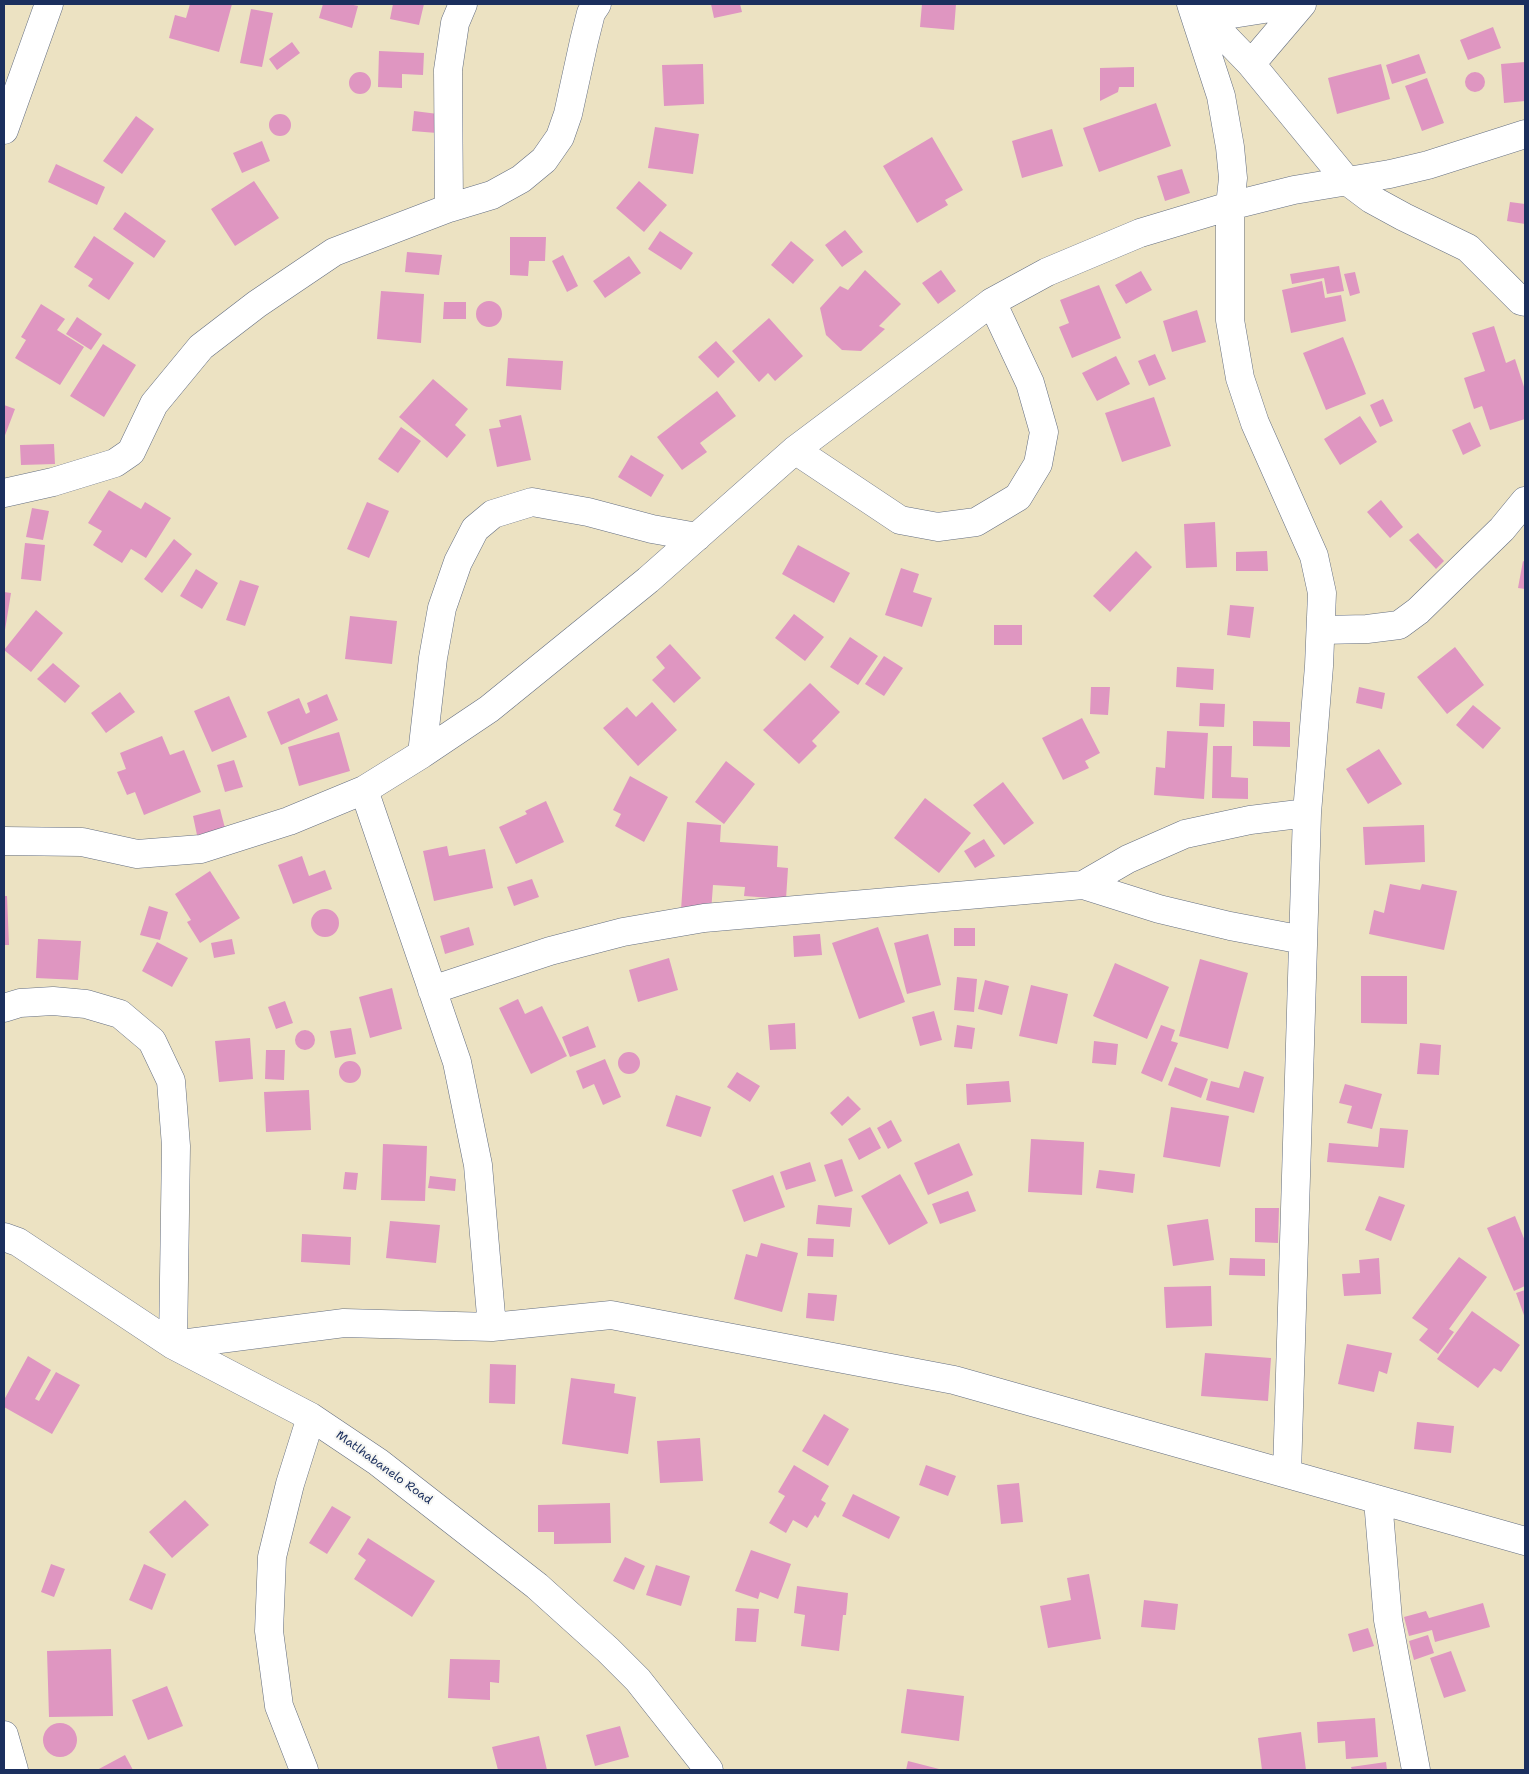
<!DOCTYPE html>
<style>
body{margin:0}
#map{position:relative;width:1529px;height:1774px;overflow:hidden;background:#ece2c2;font-family:"Shantell Sans",sans-serif}
canvas{display:block}
.frame{position:absolute;inset:0;border:5px solid #1b2f5e;pointer-events:none}
</style>
<div id="map">
<canvas width="1529" height="1774"></canvas>
<div class="frame"></div>
</div>
<script>
const ctx = document.querySelector('canvas').getContext('2d');
ctx.lineJoin = 'round';
function paint(path, color) { ctx.fillStyle = color; ctx.fill(path, 'evenodd'); }
function strokePath(path, color, width, dash) { ctx.strokeStyle = color; ctx.lineWidth = width; ctx.lineCap = dash ? 'butt' : 'round'; ctx.setLineDash(dash || []); ctx.stroke(path); }
function label(font, color, halo, rows, align = 'center') {
  ctx.font = font + ' "Shantell Sans",sans-serif'; ctx.lineWidth = 4; ctx.setLineDash([]); ctx.textBaseline = 'middle'; ctx.strokeStyle = halo; ctx.fillStyle = color; for (const [text, x, y, turn = 0] of rows) {
    ctx.save(); ctx.translate(x, y); ctx.rotate((+turn || 0) * Math.PI / 180); ctx.textAlign = isNaN(turn) ? turn : align; if (halo) ctx.strokeText(text, 0, 0); ctx.fillText(text, 0, 0); ctx.restore();
  }
}
const building = new Path2D(`
 M190,4H232L219,52L169,38L175,15L186,18Z
 M323,4H349L358,6L352,28L319,18Z
 M393,4H424L419,25L390,19Z
 M711,4H740L742,12L714,18Z
 M922,4H956L954,30L920,27Z
 M251,9L273,13L262,67L240,63Z
 M1493,27L1501,48L1468,60L1460,40Z
 M292,42L300,53L277,70L269,59Z
 M379,51L424,53L423,75L402,74V88L378,87Z
 M1419,54L1426,73L1392,84L1386,65Z
 M1525,62V101L1504,103L1501,64Z
 M703,64L704,104L664,106L662,65Z
 M1381,64L1390,99L1337,114L1328,78Z
 M1134,67V87H1119L1118,92L1100,101V68Z
 M1465 82a10 10 0 1 1 20 0a10 10 0 1 1-20 0Z
 M349 83a11 11 0 1 1 22 0a11 11 0 1 1-22 0Z
 M1427,78L1444,123L1422,131L1405,86Z
 M1156,103L1171,146L1099,172L1083,128Z
 M414,111L438,114L437,133L412,131Z
 M269 125a11 11 0 1 1 22 0a11 11 0 1 1-22 0Z
 M136,116L154,129L122,174L103,161Z
 M655,127L699,134L693,174L648,168Z
 M1052,129L1063,166L1022,178L1012,141Z
 M932,137L963,190L945,200L948,205L917,223L883,166Z
 M262,141L270,161L242,173L233,153Z
 M56,164L105,187L97,205L48,182Z
 M1182,169L1190,193L1165,201L1157,176Z
 M254,181L279,218L235,246L211,209Z
 M639,181L667,205L644,232L616,208Z
 M1510,202L1525,204V224L1507,221Z
 M125,212L166,241L154,258L113,229Z
 M845,230L863,252L842,267L825,245Z
 M660,231L693,253L681,270L648,249Z
 M94,236L134,263L109,300L88,286L93,279L74,267Z
 M510,237H546L545,261H529L528,276L510,275Z
 M791,241L814,260L793,284L771,265Z
 M407,252L442,255L439,275L405,272Z
 M563,255L578,286L567,292L552,261Z
 M629,256L641,273L605,298L593,281Z
 M1339,266L1344,291L1327,294L1324,278L1292,284L1290,274Z
 M865,270L901,304L879,326L885,329L861,351L842,350L826,335L820,308L840,286L848,290Z
 M941,270L956,291L938,304L922,283Z
 M1141,271L1152,290L1126,304L1115,285Z
 M1355,272L1360,293L1350,296L1344,274Z
 M1322,281L1325,298L1341,295L1346,321L1291,333L1282,290Z
 M1099,285L1121,338L1072,358L1059,327L1069,323L1060,300Z
 M381,291L424,294L421,343L377,339Z
 M476 314a13 13 0 1 1 26 0a13 13 0 1 1-26 0Z
 M444,302H466V319H443Z
 M41,304L65,319L57,330L84,347L60,385L15,358L26,340L21,337Z
 M1197,310L1206,342L1172,352L1163,321Z
 M77,317L102,334L91,350L66,334Z
 M769,318L803,356L775,381L768,373L759,382L732,351Z
 M1494,326L1506,363L1515,359L1525,390V419L1490,430L1482,406L1474,409L1464,378L1485,371L1472,333Z
 M1343,337L1366,394L1326,410L1303,353Z
 M716,341L735,362L718,378L698,357Z
 M103,344L136,365L104,417L70,396Z
 M1155,354L1166,379L1149,386L1138,361Z
 M1116,356L1130,384L1097,401L1082,373Z
 M508,358L563,361L561,390L506,386Z
 M433,379L468,409L455,425L466,435L447,458L399,417Z
 M717,391L736,416L700,443L707,452L682,470L657,437Z
 M1154,397L1171,446L1122,462L1105,413Z
 M1383,399L1393,421L1380,427L1370,405Z
 M4,405L15,409L4,438Z
 M521,415L531,460L497,467L489,429L501,427L499,420Z
 M1360,416L1377,442L1340,465L1324,439Z
 M1470,422L1481,446L1463,455L1452,430Z
 M401,427L421,441L398,473L378,459Z
 M54,444L55,464L21,465L20,445Z
 M631,455L664,475L651,497L618,477Z
 M109,490L141,509L145,502L171,518L146,558L131,549L122,563L93,545L102,531L88,523Z
 M1381,500L1403,527L1390,538L1367,512Z
 M367,502L389,511L369,558L347,549Z
 M32,508L49,511L43,540L26,537Z
 M1215,522L1217,567L1186,568L1184,524Z
 M1418,533L1444,561L1436,569L1409,540Z
 M174,539L192,554L162,593L144,579Z
 M25,543L45,545L41,581L21,579Z
 M798,545L850,573L834,603L782,574Z
 M1136,551L1152,567L1110,612L1093,596Z
 M1267,551L1268,571H1236V552Z
 M1523,561L1525,562V589L1518,588Z
 M901,568L919,574L913,592L932,598L922,627L885,615Z
 M196,569L218,583L202,609L180,596Z
 M240,580L259,586L245,626L226,620Z
 M4,592L11,593L5,630H4Z
 M1230,605L1254,607L1250,638L1227,635Z
 M36,610L63,633L31,672L4,650Z
 M794,614L824,637L805,661L775,638Z
 M350,616L397,621L392,664L345,659Z
 M994,625H1022V645H994Z
 M850,637L878,656L858,685L830,667Z
 M670,644L701,678L674,703L652,680L665,668L656,657Z
 M1455,647L1484,685L1447,714L1417,677Z
 M884,656L903,668L884,696L865,684Z
 M53,663L80,686L65,703L37,679Z
 M1177,667L1214,669L1213,690L1176,687Z
 M810,683L840,712L812,741L817,746L799,764L763,730Z
 M1091,687H1110L1108,715L1090,714Z
 M1359,687L1385,693L1382,709L1356,703Z
 M120,692L135,712L106,733L91,713Z
 M327,694L338,720L281,745L267,712L299,698L306,714L310,712L307,703Z
 M229,696L247,737L212,752L194,711Z
 M652,702L677,730L638,766L603,728L627,707L636,717Z
 M1200,703L1225,704L1224,727L1199,726Z
 M1473,705L1501,728L1483,749L1456,725Z
 M1082,718L1100,753L1085,761L1089,768L1063,780L1042,738Z
 M1253,721L1290,722V747L1253,746Z
 M1167,731L1208,733L1204,799L1154,795L1156,767L1165,768Z
 M339,732L350,771L299,786L288,747Z
 M162,736L170,755L184,750L201,792L144,815L135,792L127,795L117,772L126,769L120,753Z
 M1213,746H1232L1231,777L1248,778V799L1212,798Z
 M1379,749L1402,784L1368,804L1346,769Z
 M234,760L243,787L225,792L217,765Z
 M726,761L755,784L724,824L695,802Z
 M630,776L668,797L644,842L615,826L621,814L613,810Z
 M1003,782L1034,823L1004,845L973,805Z
 M925,798L971,833L939,873L894,838Z
 M546,801L564,842L516,864L499,827L527,814L525,811Z
 M220,809L225,828L197,835L193,816Z
 M687,822L721,825L720,842L778,846L777,867L788,868L786,899L744,896L745,887L713,885L711,912L681,910Z
 M1424,825L1425,862L1365,865L1363,827Z
 M984,839L995,856L975,868L964,851Z
 M447,846L449,856L485,849L493,888L434,901L423,851Z
 M302,856L309,876L325,870L332,889L293,904L278,865Z
 M210,871L240,918L200,943L187,922L191,920L175,894Z
 M532,879L539,897L514,906L507,887Z
 M1390,884L1420,890L1422,884L1457,891L1444,950L1369,934L1374,910L1384,913Z
 M4,896H7L9,945H4Z
 M149,906L168,912L160,940L140,935Z
 M311 923a14 14 0 1 1 28 0a14 14 0 1 1-28 0Z
 M469,927L474,945L445,954L440,936Z
 M878,927L905,1002L859,1019L832,943Z
 M954,928H975V946H954Z
 M820,934L822,955L794,957L793,936Z
 M928,934L941,985L907,994L894,943Z
 M38,939L81,941L78,980L36,978Z
 M232,939L235,954L214,958L211,943Z
 M157,942L188,958L172,987L142,971Z
 M669,958L678,990L638,1002L629,970Z
 M1200,959L1248,973L1228,1049L1179,1036Z
 M1115,963L1169,987L1147,1039L1093,1016Z
 M1361,976H1407V1024L1361,1023Z
 M957,977L977,979L974,1012L954,1010Z
 M985,980L1009,986L1002,1015L978,1009Z
 M1031,985L1068,994L1057,1044L1019,1036Z
 M392,988L402,1029L370,1038L359,997Z
 M518,999L525,1014L542,1006L567,1056L531,1074L499,1008Z
 M285,1001L293,1023L276,1029L268,1007Z
 M934,1011L942,1040L920,1046L912,1017Z
 M795,1023L796,1049L770,1050L768,1025Z
 M957,1025L975,1028L972,1049L954,1047Z
 M1161,1025L1175,1030L1171,1041L1178,1043L1162,1082L1141,1073Z
 M588,1026L596,1047L570,1057L562,1037Z
 M351,1028L356,1054L335,1058L330,1031Z
 M295 1040a10 10 0 1 1 20 0a10 10 0 1 1-20 0Z
 M250,1038L253,1079L219,1082L215,1041Z
 M1094,1041L1118,1044L1116,1065L1092,1063Z
 M1420,1043L1441,1045L1439,1075L1417,1074Z
 M266,1050H285L284,1080L265,1079Z
 M618 1063a11 11 0 1 1 22 0a11 11 0 1 1-22 0Z
 M605,1059L621,1097L603,1105L594,1084L583,1089L576,1071Z
 M339 1072a11 11 0 1 1 22 0a11 11 0 1 1-22 0Z
 M1175,1067L1208,1079L1201,1098L1168,1085Z
 M1244,1071L1264,1077L1254,1113L1206,1100L1211,1081L1239,1088Z
 M737,1072L760,1086L750,1102L727,1087Z
 M1009,1081L1011,1102L967,1105L966,1084Z
 M1345,1084L1382,1094L1372,1129L1347,1123L1352,1106L1339,1103Z
 M309,1090L311,1130L266,1132L264,1092Z
 M676,1095L711,1107L701,1137L666,1126Z
 M848,1096L861,1109L842,1126L830,1113Z
 M1171,1107L1229,1116L1220,1167L1163,1157Z
 M891,1120L902,1141L888,1149L877,1128Z
 M870,1127L881,1148L859,1160L848,1139Z
 M1380,1128L1408,1130L1404,1168L1327,1162L1329,1143L1378,1147Z
 M1031,1139L1084,1142L1082,1195L1028,1192Z
 M959,1143L973,1175L928,1195L914,1163Z
 M383,1144L427,1146L425,1201L381,1200Z
 M842,1159L853,1191L835,1197L824,1165Z
 M810,1162L816,1181L786,1190L780,1172Z
 M1099,1170L1135,1174L1133,1193L1096,1188Z
 M345,1172L358,1173L356,1190L343,1189Z
 M900,1174L928,1223L889,1245L861,1196Z
 M773,1175L785,1207L744,1222L732,1190Z
 M430,1176L456,1179L455,1191L428,1188Z
 M968,1191L976,1211L940,1224L932,1204Z
 M1379,1196L1405,1205L1391,1241L1365,1230Z
 M818,1205L852,1208L850,1227L816,1224Z
 M1255,1208H1279L1278,1243L1255,1242Z
 M1515,1216L1525,1241V1286L1514,1291L1487,1228Z
 M1208,1219L1214,1260L1173,1266L1167,1225Z
 M390,1221L440,1225L436,1263L386,1258Z
 M302,1234L351,1237L350,1265L301,1262Z
 M808,1238L834,1239L833,1257L807,1256Z
 M761,1243L798,1253L782,1312L734,1299L746,1254L757,1257Z
 M1459,1257L1487,1277L1449,1329L1454,1332L1438,1354L1419,1340L1428,1329L1412,1318Z
 M1230,1258L1265,1259V1276L1229,1275Z
 M1379,1258L1381,1294L1344,1296L1342,1274L1360,1273L1359,1260Z
 M1211,1286L1212,1326L1166,1328L1164,1287Z
 M1525,1290V1318L1516,1293Z
 M808,1293L837,1295L834,1321L806,1318Z
 M1472,1311L1520,1345L1501,1372L1494,1368L1478,1388L1437,1359Z
 M1347,1344L1392,1353L1387,1374L1379,1371L1374,1392L1338,1384Z
 M1205,1353L1271,1358L1268,1401L1201,1396Z
 M28,1356L51,1370L35,1399L39,1401L56,1372L80,1385L52,1434L4,1407V1400Z
 M490,1364L516,1365L515,1404L489,1403Z
 M571,1378L615,1384L614,1393L636,1397L628,1454L562,1444Z
 M824,1414L849,1429L828,1466L802,1451Z
 M1417,1422L1454,1426L1451,1453L1414,1449Z
 M700,1438L703,1481L660,1483L657,1441Z
 M794,1465L829,1486L821,1500L826,1503L818,1518L815,1515L807,1528L793,1520L786,1533L769,1523L785,1496L778,1492Z
 M926,1465L956,1476L948,1496L919,1485Z
 M1019,1483L1023,1522L1001,1524L997,1485Z
 M853,1494L900,1517L889,1539L842,1516Z
 M185,1500L209,1525L172,1558L149,1532Z
 M610,1503L611,1543L554,1544V1532H538V1505Z
 M332,1506L351,1517L327,1554L309,1543Z
 M368,1538L435,1581L412,1617L354,1579L366,1560L358,1554Z
 M751,1550L791,1564L778,1599L760,1592L758,1599L735,1591Z
 M625,1557L645,1566L634,1590L613,1581Z
 M51,1564L65,1569L54,1597L41,1592Z
 M144,1564L166,1574L152,1610L129,1600Z
 M656,1565L690,1576L681,1606L646,1595Z
 M1089,1574L1101,1639L1048,1648L1040,1606L1071,1600L1067,1578Z
 M797,1586L848,1593L846,1615H843L839,1651L801,1646L805,1615L794,1613Z
 M1144,1600L1178,1604L1175,1630L1141,1627Z
 M1483,1603L1490,1627L1435,1642L1432,1630L1409,1636L1404,1617L1426,1611L1429,1618Z
 M737,1608L759,1609L756,1642L735,1641Z
 M1368,1628L1374,1646L1353,1652L1348,1634Z
 M1428,1635L1434,1653L1414,1660L1409,1641Z
 M111,1649L113,1716L49,1717L47,1651Z
 M1451,1651L1466,1691L1444,1698L1430,1658Z
 M450,1659L500,1660L499,1683L490,1682V1700L448,1698Z
 M167,1686L183,1726L148,1740L132,1700Z
 M907,1689L964,1696L959,1741L901,1733Z
 M1375,1718L1378,1757L1346,1759L1345,1741L1318,1743L1317,1722Z
 M43 1740a17 17 0 1 1 34 0a17 17 0 1 1-34 0Z
 M620,1726L629,1757L595,1766L586,1735Z
 M1301,1732L1306,1770H1262L1258,1738Z
 M539,1736L547,1770H498L492,1747Z
 M125,1755L133,1770H97Z
 M908,1761L943,1770H906Z
 M1386,1762L1387,1770H1352L1351,1767Z`);
const minor = new Path2D(`
 M1191,4L1221,96L1230,147L1233,178L1230,206V320L1240,378L1255,423L1314,556L1322,593L1319,666L1307,813L1287,1473
 M1196,7L1251,64L1347,181L1371,199L1404,217L1468,248L1521,301L1525,302
 M1207,18L1296,4
 M1251,64L1302,4
 M4,130L49,4
 M449,208L448,70L455,23L463,4
 M795,450L900,520L938,527L976,522L1018,497L1038,464L1044,432L1030,383L992,302
 M4,493L53,482L115,463L131,452L154,404L201,347L257,304L334,252L449,208L492,195L521,179L544,160L560,137L568,114L584,41L591,13L597,4
 M1322,630L1367,629L1399,625L1418,611L1502,529L1525,501
 M422,754L433,658L442,608L458,562L475,529L493,514L532,502L588,512L652,529L697,537
 M364,790L457,1062L478,1165L492,1327
 M4,841L82,842L137,854L201,849L289,821L364,790L422,754L489,709L648,580L795,450L992,302L1047,272L1140,233L1230,206L1294,190L1390,174L1428,165L1525,134
 M1083,885L1128,859L1185,834L1250,820L1307,813
 M432,990L550,951L623,932L704,918L1083,885L1159,909L1230,926L1303,940
 M4,1008L20,1003L53,1001L86,1004L120,1014L152,1041L171,1081L176,1146L173,1345L344,1323L492,1327L611,1315L954,1380L1525,1541
 M4,1237L18,1242L173,1345L311,1417L378,1462L537,1586L608,1650L638,1680L709,1770
 M1378,1500L1388,1620L1416,1770
 M4,1735L14,1770
 M304,1770L279,1706L269,1631L272,1557L290,1484L311,1417`);
const streetNames = [
 ["Matlhabanelo Road",384,1468,36]
];
paint(building, '#df96c1');
strokePath(minor, '#646e81', 29);
strokePath(minor, '#fff', 28);
label('12px', '#1b2f5e', '#f6f6f2', streetNames);
</script>
